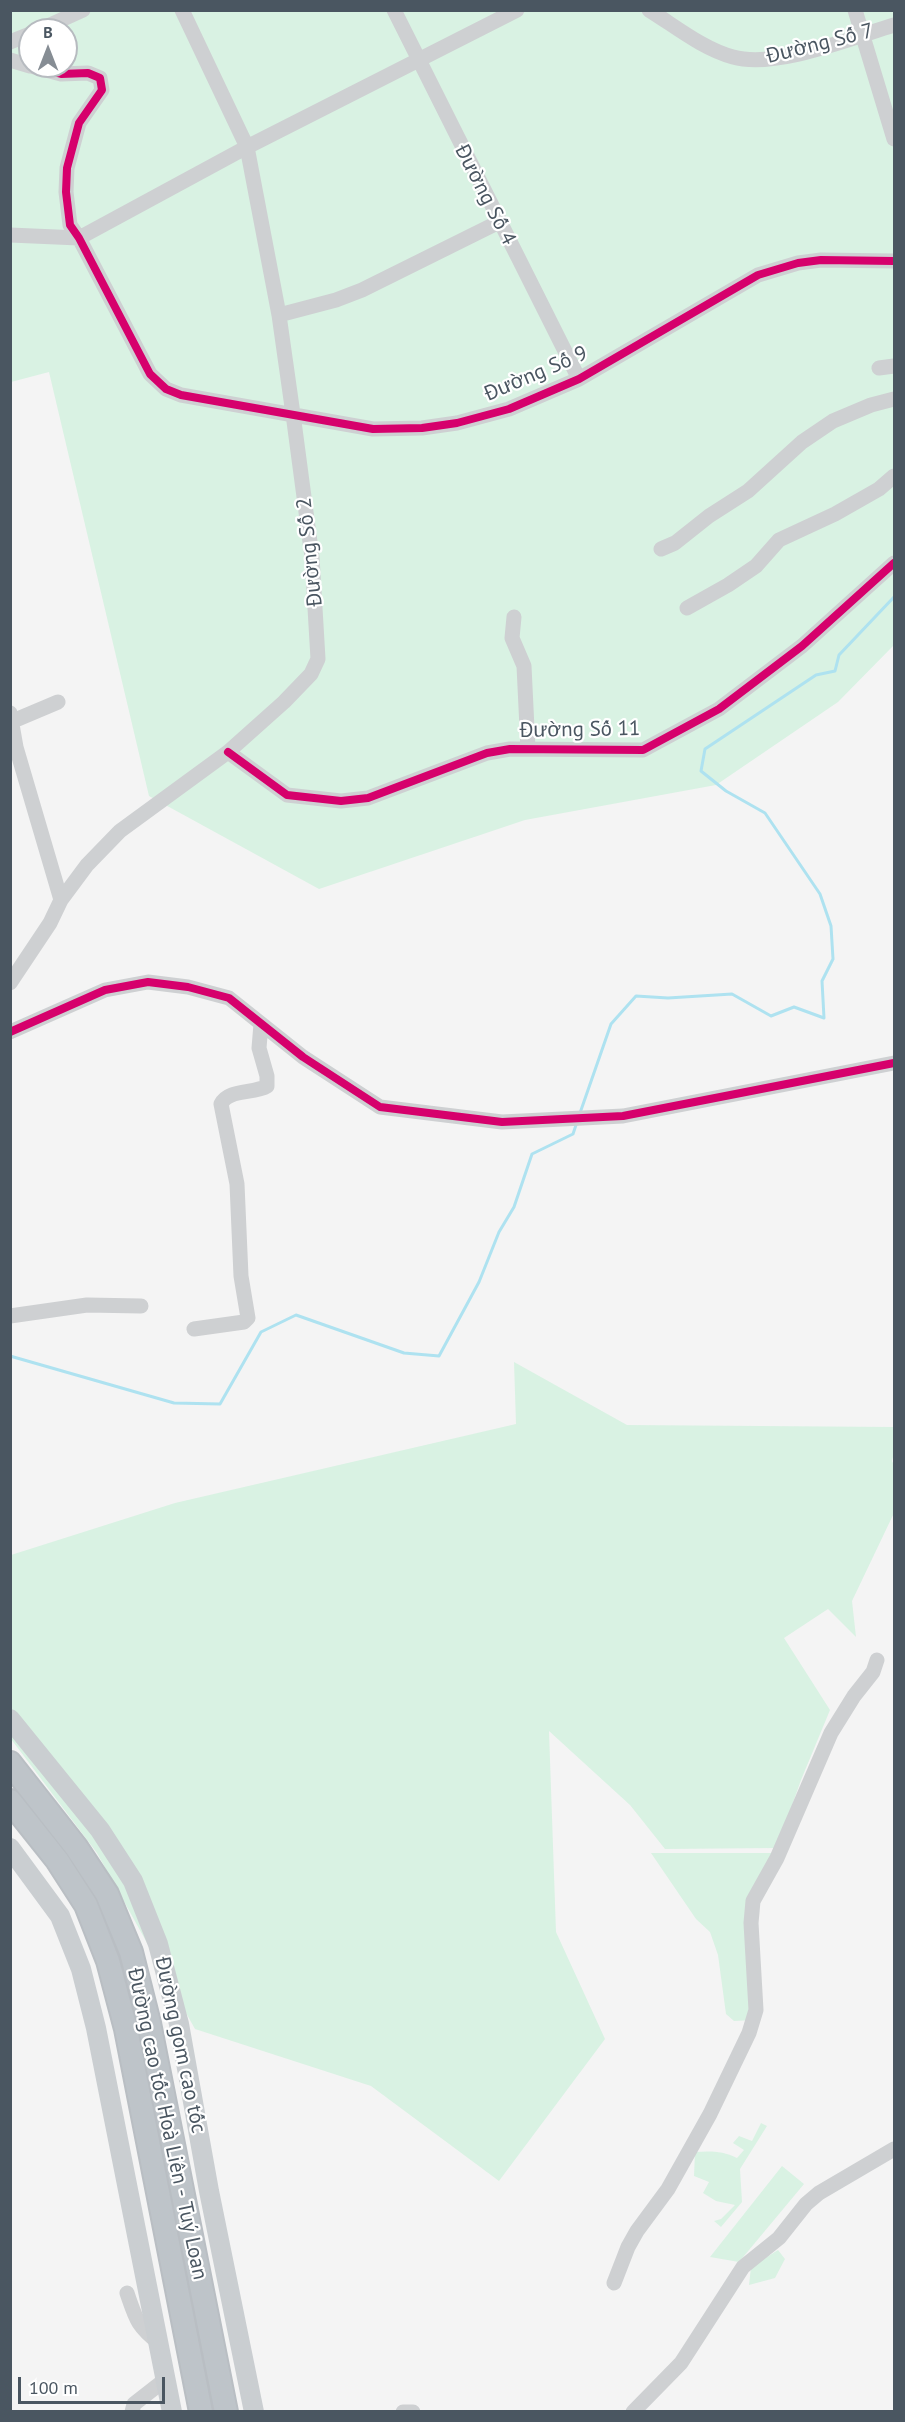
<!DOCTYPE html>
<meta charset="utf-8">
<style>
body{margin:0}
#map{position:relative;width:905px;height:2422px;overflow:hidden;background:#f4f4f4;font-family:"PT Sans",sans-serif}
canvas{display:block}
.frame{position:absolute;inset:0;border:12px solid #4a5661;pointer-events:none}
.north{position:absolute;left:18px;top:18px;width:60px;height:60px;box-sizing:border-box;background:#fff;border:2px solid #b7bbc0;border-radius:50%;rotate:0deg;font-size:16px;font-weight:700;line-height:24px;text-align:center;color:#4a5661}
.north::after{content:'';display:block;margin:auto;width:21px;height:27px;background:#868d94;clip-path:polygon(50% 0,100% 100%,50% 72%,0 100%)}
.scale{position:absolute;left:18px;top:2377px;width:147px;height:27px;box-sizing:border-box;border:3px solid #4a5661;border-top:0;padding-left:8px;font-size:18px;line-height:21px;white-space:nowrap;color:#4a5661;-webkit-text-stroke:4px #fff;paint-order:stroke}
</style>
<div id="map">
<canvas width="905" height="2422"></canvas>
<div class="frame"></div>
<div class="north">B</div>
<div class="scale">100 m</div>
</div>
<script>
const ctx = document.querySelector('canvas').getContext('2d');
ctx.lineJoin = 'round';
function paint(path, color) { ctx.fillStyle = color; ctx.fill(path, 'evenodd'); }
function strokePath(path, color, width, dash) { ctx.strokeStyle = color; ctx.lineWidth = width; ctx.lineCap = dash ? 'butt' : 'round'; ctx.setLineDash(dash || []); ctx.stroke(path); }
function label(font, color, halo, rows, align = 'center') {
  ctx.font = font + ' "PT Sans",sans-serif'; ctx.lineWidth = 4.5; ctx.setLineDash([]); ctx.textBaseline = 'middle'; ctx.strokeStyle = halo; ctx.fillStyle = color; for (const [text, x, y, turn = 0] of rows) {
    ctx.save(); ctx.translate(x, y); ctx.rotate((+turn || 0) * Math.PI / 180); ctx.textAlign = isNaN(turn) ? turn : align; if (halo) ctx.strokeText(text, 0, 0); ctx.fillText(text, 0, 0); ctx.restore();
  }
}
const green = new Path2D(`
 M11,11H894V645L838,702L716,785L525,820L319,889L149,796L49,372L11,382ZM30,30H66V66H30Z
 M514,1362L627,1425L894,1427V1453L892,1461L894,1465V1513L852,1601L856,1637L828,1609L784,1638L830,1710L801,1780L777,1848L665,1849L630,1805L549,1731L556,1932L605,2039L499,2181L371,2086L195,2029L97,1853L11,1739V1555L175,1503L516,1424Z
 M651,1853H776L756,1888L755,2020L734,2021L726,2014L718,1955L710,1932L696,1919Z
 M761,2123L767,2126L740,2169L742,2202L721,2227L714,2221L721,2219L735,2205L716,2201L703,2193L709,2182L694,2176L695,2152C711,2151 723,2151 737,2158L744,2150L733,2143L739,2136L752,2141Z
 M782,2166L804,2184L739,2262L710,2257Z
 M778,2250L785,2259L775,2278L749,2285L751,2267Z`);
const stream = new Path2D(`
 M580,1113L611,1024L636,996L668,998L732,994L771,1016L794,1007L824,1018L822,981L833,959L831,926L820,894L765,813L726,791L701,771L705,749L816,675L835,671L839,655L894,597
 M10,1356L174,1403L220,1404L261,1332L296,1315L404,1353L439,1356L479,1282L499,1232L514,1207L532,1154L573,1134L577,1122`);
const minor = new Path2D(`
 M394,10L579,379
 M649,10C675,26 703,49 733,57C776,69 851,38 894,25
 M855,10L894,139
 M39,30L83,10
 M10,42L30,34
 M10,60L30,66
 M31,66L61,74L88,73L100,78L102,90L79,123L67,168L66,192L70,225L79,238L150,374L166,389L181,395L373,429L422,428L457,423L509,409L579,379L758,275L798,263L821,260L894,261
 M10,235L79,238L247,147L517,10
 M279,315L336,300L362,290L499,222
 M879,368L894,366
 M661,549L675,543L709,516L748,491L802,442L833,421L871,405L894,399
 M687,608L728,585L756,566L779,540L835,514L879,489L894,476
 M514,617L512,638L524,666L528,749
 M10,713L16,747L61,900
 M13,721L58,702
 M228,752L287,795L341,801L368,798L487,753L510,749L643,750L719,709L802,646L894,563
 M10,983L50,923L61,900L87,865L120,831L228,752L284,702L311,674L318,659L312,557L293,414L279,315L247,147L182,10
 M10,1032L105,990L148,982L188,987L229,998L303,1057L380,1107L502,1122L623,1116L894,1063
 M10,1316L87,1305L141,1306
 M194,1329L244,1322L248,1318L241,1276L237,1184L221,1104C228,1089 254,1094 267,1086V1076L259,1048L261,1024
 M614,2283L628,2247L637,2231L668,2189L710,2114L749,2033L756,2010L751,1923L753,1901L777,1858L831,1733L854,1696L873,1672L877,1660
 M127,2293C136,2319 137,2326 159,2343
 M132,2412L134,2404L166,2379
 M403,2412H413
 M633,2412L681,2363L743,2267L779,2238L806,2204L819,2193L894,2149`);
const major = new Path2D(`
 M10,1719L100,1830L133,1881L158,1944L179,2024L209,2191L254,2412
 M10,1848L60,1916L81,1969L96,2028L172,2412`);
const highway = new Path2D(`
 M10,1763L76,1847L107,1894L131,1952L149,2023L226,2412
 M10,1801L57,1860L86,1905L108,1961L126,2029L201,2412`);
const cycleway = new Path2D(`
 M31,66L61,74L88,73L100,78L102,90L79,123L67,168L66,192L70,225L79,238L150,374L166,389L181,395L373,429L422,428L457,423L509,409L579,379L758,275L798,263L821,260L894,261
 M228,752L287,795L341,801L368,798L487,753L510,749L643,750L719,709L802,646L894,563
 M10,1032L105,990L148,982L188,987L229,998L303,1057L380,1107L502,1122L623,1116L894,1063`);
const streetNames = [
 ["Đường Số 7",820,44,-14],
 ["Đường Số 4",485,195,63],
 ["Đường Số 9",536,374,-23],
 ["Đường Số 2",310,552,-96],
 ["Đường Số 11",580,730,-1],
 ["Đường gom cao tốc",180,2045,78],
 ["Đường cao tốc Hoà Liên - Tuý Loan",167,2124,78]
];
paint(green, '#d9f2e3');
strokePath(stream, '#aee2f0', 3);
strokePath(highway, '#b9bec3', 26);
strokePath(minor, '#ced0d2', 15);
strokePath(major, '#caced1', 20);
strokePath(highway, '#bec4c9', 22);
strokePath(cycleway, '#d6006c', 8);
label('21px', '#4a5661', '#fff', streetNames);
</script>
